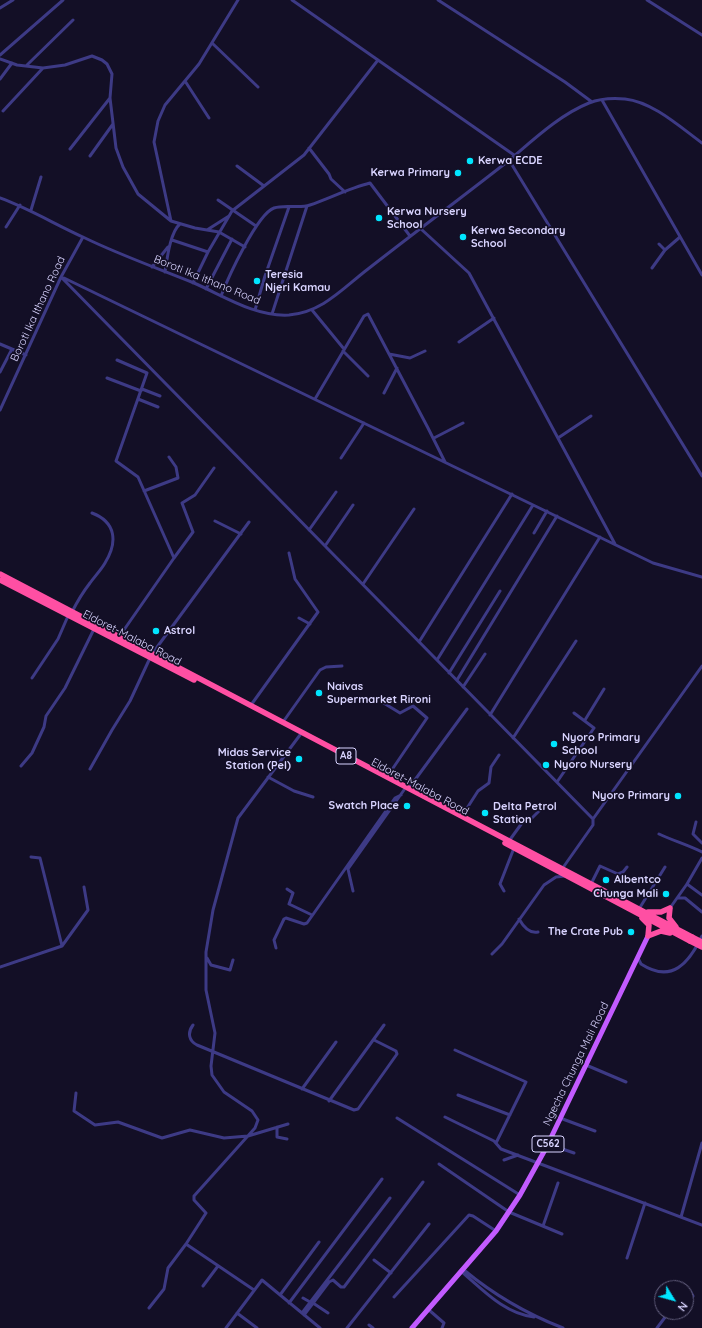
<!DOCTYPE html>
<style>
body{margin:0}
#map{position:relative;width:702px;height:1328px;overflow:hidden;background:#130f26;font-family:Quicksand,sans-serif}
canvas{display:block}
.north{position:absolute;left:654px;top:1280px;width:40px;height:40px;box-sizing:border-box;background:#130f26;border:1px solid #625e7d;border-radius:50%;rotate:127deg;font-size:11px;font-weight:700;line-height:16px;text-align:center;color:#d9d4ff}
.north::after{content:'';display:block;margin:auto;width:14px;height:18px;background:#00e5ff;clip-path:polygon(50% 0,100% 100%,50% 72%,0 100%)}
</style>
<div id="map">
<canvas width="702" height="1328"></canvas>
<div class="north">N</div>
</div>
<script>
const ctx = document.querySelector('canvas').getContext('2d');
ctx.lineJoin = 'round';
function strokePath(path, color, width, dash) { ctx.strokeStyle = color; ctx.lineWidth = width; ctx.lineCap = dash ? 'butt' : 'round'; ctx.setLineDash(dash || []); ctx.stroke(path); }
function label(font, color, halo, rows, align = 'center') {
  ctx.font = font + ' Quicksand,sans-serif'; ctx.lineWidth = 3.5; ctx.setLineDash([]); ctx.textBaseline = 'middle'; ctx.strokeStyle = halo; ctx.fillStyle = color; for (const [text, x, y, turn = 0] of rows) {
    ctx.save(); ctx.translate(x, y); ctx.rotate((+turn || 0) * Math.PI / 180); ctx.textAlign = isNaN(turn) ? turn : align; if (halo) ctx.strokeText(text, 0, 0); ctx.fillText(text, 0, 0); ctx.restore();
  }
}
const street = new Path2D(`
 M292,0L514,155
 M438,0L565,82L592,102
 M647,0L702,35
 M0,8L13,0
 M212,43L258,87
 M0,55L63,0
 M0,59L17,65L43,68L65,65L92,56L102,60L107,64L112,74L110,98L116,148L123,167L138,194L171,221L195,228L219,232L245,247
 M26,66L73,20
 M0,79L12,63
 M185,81L209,118
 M602,100L702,275
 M3,111L43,68
 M309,148L329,174L331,179L345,192
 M70,149L110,98
 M90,156L113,124
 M509,160L702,476
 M237,166L264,186
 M0,198C30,209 56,225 85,238C120,255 157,268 194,283C224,296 255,317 289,315C323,312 343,288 368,269C414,233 461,198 507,162C532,141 559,115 589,103C599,99 614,98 625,99C653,102 680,127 702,143
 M218,200L256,226
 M31,210L41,177
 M171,221L154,142L158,121L165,105L199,64L238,0
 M6,227L20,205
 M421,229L469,273L615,544
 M207,230L229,216
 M172,240L208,252
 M659,244L665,250
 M152,267L168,247
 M652,268L665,250L680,237
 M165,272C167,260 170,232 180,224
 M61,277L593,819V825L562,869
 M64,278L653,563L702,577
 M193,283L208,252L232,211L304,155L378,60
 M206,289L232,239
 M221,296C228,278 257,214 274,208C285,204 299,209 310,205C330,198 350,188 370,183L410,236
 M255,310L265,276L289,207
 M312,310L344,349
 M272,314L307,206
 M459,342L494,318
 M0,344L26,355
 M343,351L368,376
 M389,354L410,358L425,351
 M117,360L147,373L116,461L138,477L174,558L119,637
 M0,372L12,349
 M107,378L141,391
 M142,389L160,396
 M384,393L397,368
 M138,399L158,407
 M315,399L364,316L368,314L428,428L445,462
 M0,410L61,277L83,237
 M434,438L463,423
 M558,438L591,416
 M341,458L364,423
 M144,491L178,478L176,467L169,457
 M215,521L241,534
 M309,530L336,492
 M534,533L547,511
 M325,546L353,505
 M174,558L193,532L182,503L195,495L214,468
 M363,584L414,509
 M72,612C77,602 83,592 90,583C95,576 101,570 105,563C118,542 116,522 92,513
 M299,618L310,624
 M419,642L512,494
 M152,654L249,522
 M437,660L533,505
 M449,673L500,591
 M32,678L58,639L68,616
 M457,680L557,516
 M463,687L485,654
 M382,702L400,713L413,706L427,718L387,777
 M251,705L318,612L295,579L289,553
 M490,715L600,537
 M585,720L604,689
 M283,722L320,670L326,667L342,666
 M513,738L576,641
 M21,766L32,753L44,727L46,716L65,688L94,629
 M90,769L112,730L130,701L150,658
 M268,777L294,791L313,797
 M557,782L594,728L574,713
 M409,788L467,709
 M462,816L478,791L489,783L491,767L499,755
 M593,819L702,666
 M696,822L693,834L702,843
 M659,834C674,841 688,845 702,852
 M509,841L522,823L531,819L540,810
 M31,857L40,858L62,946
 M591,884L600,866L618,874L623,872L627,867
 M687,884L702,895
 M287,889L293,893L289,904L312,915
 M353,891L348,869L404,790
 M504,891L500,884L514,848
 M677,898H685L702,912
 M670,908L687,884L702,858
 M639,909L665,867
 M519,919C523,926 529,934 538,932
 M276,948L274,940L284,919L286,918L304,924L307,923L395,798L401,795
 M492,954L502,944L544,885L556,877L565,876
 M207,958L211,965L230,970L233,960
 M638,958L641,964C672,984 689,963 702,936
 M0,967L62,946L88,910L84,887
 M193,1025C187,1033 189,1041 197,1045L354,1110L358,1109L397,1054L396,1051L374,1040
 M455,1050L526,1082L496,1143
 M586,1065L626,1082
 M302,1089L336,1042
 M76,1093L74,1111L95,1125L118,1122L162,1138L190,1130L224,1138L248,1136L288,1124
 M458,1095L510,1115
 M329,1101L384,1025
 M445,1117L494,1141L501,1149L702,1225
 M397,1118L520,1195
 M560,1118L595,1131
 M277,1127V1137L287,1139
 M548,1144L574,1153
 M504,1160L518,1155
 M439,1164L509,1212L562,1234
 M681,1217L702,1143
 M543,1226L558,1183
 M627,1258L645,1203
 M374,1260L391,1273
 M464,1270C494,1295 527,1314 563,1328
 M462,1272C483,1290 505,1314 534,1317
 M203,1286L218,1266
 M254,1290L186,1244L206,1213L194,1200V1196L255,1128L258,1120L252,1111L224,1092L212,1075L211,1066L215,1033L206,990V952L213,910L238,818L300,735
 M686,1290L690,1291L693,1296L690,1301L686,1302
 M280,1295L319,1242
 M394,1297L469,1215L473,1216L496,1231
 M303,1298L310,1302
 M289,1303L382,1179
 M313,1303L328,1313
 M149,1308L164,1289L168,1268L186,1244
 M429,1310L444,1323L442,1328
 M237,1313L257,1328
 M302,1313L390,1198
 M304,1315L329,1282L333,1280L341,1287H344L423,1182
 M369,1325L373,1328
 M226,1328L262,1280L320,1328
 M347,1328L429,1224
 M657,1328L669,1312`);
const primary = new Path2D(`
 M412,1328L496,1231L520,1195L546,1148L648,936`);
const highway = new Path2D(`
 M0,574L692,937
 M0,580L194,680
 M505,843L690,941
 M670,908L669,918L676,927
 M648,912H661L670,908
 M642,918L649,925L648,936
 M648,936L661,931L670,933`);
const highwayBridge = new Path2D(`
 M692,937L702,942
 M690,941L702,947`);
const markers = [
 [470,161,4,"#00e5ff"],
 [458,173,4,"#00e5ff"],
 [379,218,4,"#00e5ff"],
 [463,237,4,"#00e5ff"],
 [257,281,4,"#00e5ff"],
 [156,631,4,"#00e5ff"],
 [319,693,4,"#00e5ff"],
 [554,744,4,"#00e5ff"],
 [299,759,4,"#00e5ff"],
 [546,765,4,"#00e5ff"],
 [678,796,4,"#00e5ff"],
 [407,806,4,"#00e5ff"],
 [485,813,4,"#00e5ff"],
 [606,880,4,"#00e5ff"],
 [666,894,4,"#00e5ff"],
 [631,932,4,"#00e5ff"]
];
const shields = [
 [346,756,20],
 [548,1144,32]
];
const shieldNames = [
 ["A8",346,756],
 ["C562",548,1144]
];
const poiNames = [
 ["Kerwa ECDE",478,161],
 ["Kerwa Primary",450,173,"right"],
 ["Kerwa Nursery",387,212],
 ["School",387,225],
 ["Kerwa Secondary",471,231],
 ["School",471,244],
 ["Teresia",265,275],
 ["Njeri Kamau",265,288],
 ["Astrol",164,631],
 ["Naivas",327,687],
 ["Supermarket Rironi",327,700],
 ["Nyoro Primary",562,738],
 ["School",562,751],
 ["Midas Service",291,753,"right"],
 ["Station (Pel)",291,766,"right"],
 ["Nyoro Nursery",554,765],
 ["Nyoro Primary",670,796,"right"],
 ["Swatch Place",399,806,"right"],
 ["Delta Petrol",493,807],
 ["Station",493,820],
 ["Albentco",614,880],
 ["Chunga Mali",658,894,"right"],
 ["The Crate Pub",623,932,"right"]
];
const streetNames = [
 ["Boroti Ika ithano Road",207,280,22],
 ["Boroti Ika Ithano Road",38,309,-65],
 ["Eldoret-Malaba Road",132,638,27],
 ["Eldoret-Malaba Road",420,787,28],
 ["Ngecha Chunga Mali Road",576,1064,-64]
];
strokePath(street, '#3d3a85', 3);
strokePath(primary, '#c25bff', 5);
strokePath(highway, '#ff4fa3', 5.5);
strokePath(highwayBridge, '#ff4fa3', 5.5);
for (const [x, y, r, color] of markers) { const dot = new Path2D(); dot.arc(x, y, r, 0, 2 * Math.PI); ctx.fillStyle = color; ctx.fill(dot); strokePath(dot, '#130f26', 1.5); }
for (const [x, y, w] of shields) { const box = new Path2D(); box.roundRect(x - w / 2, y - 8, w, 16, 3); ctx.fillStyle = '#130f26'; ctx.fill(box); strokePath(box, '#d9d4ff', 1); }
label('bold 10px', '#d9d4ff', null, shieldNames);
label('bold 11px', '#d9d4ff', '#130f26', poiNames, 'left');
label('11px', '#d9d4ff', '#130f26', streetNames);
</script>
